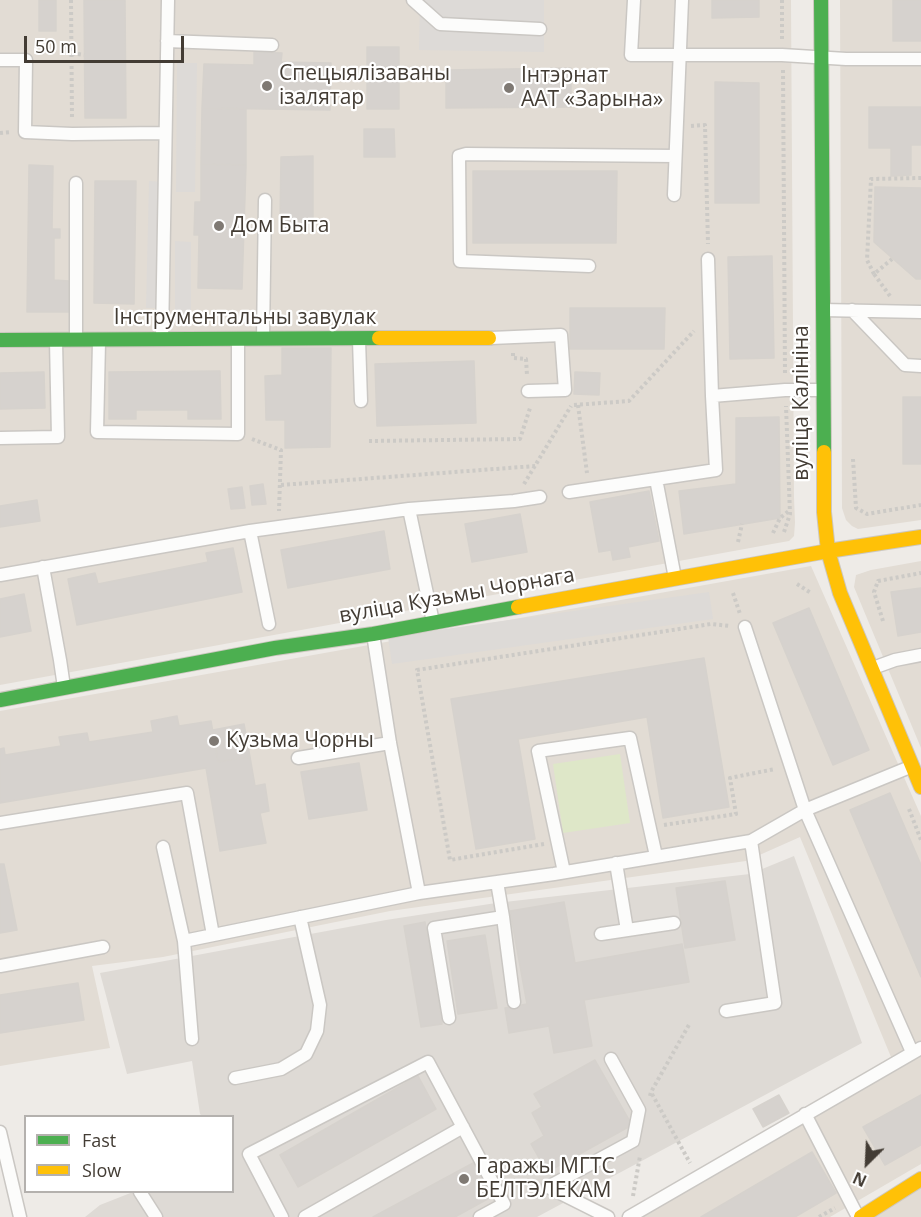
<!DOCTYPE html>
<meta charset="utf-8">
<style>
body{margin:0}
#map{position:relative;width:921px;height:1217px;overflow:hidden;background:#eeebe7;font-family:"Open Sans",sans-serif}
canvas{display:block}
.legend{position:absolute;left:24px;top:1115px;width:210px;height:78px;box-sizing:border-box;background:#fff;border:2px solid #b4b1ae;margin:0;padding:8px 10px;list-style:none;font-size:18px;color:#433c34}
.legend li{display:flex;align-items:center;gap:12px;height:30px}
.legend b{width:30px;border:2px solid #b4b1ae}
.north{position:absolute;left:837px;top:1133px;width:60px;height:60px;-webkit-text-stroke:4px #fff;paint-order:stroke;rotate:204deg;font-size:16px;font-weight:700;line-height:24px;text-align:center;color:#433c34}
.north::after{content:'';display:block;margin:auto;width:21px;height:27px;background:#433c34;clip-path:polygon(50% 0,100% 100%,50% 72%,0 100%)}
.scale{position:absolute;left:24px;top:36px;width:160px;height:27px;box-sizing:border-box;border:3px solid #433c34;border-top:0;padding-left:8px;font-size:18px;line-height:21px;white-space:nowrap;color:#433c34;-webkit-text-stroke:4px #fff;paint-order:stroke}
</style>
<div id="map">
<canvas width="921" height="1217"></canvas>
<ul class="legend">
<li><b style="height:8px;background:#4caf50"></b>Fast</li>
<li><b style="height:8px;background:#ffc107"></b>Slow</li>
</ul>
<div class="north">N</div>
<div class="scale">50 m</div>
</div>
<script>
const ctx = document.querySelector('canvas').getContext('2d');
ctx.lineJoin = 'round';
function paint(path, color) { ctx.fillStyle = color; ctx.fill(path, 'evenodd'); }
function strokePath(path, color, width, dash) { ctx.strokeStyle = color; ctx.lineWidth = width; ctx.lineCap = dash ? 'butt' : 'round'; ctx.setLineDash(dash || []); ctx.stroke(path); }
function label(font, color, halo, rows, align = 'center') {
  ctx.font = font + ' "Open Sans",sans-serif'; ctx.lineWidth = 4.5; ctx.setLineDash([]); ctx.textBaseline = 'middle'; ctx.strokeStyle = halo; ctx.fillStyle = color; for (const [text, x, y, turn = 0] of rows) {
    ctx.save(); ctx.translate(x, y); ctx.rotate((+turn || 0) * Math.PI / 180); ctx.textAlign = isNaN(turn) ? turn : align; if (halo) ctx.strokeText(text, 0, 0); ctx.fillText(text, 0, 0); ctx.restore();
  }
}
const residential = new Path2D(`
 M0,0H791L794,497L795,523L794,536L789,541L772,544L0,685Z
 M840,0H921V520L858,529L852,526L846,520L842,508Z
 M921,561V748L854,587L856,575L871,570Z
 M811,566L921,816V1164L830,1217H622L891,1057L800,837L746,861L390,911L163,957L92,966L110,1048L0,1066V711Z
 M921,1188V1217H870Z`);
const industrial = new Path2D(`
 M794,856L862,1043L537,1217H85L100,1205L133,1192H232V1116H202L200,1114L192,1061L127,1074L100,973L386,920L496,903L750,874Z`);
const green = new Path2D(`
 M620,754L630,823L563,833L553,764Z`);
const parking = new Path2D(`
 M420,0H544V52L419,50Z
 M177,63H197L195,192H176Z
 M149,181L164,182L163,308H146Z
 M175,241L191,242V315H175Z
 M709,592L713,619L392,664L388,637Z`);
const building = new Path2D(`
 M39,0H56V31H39Z
 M84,0H125L126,118H85Z
 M712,0H759V17L712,18Z
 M893,0H921V41H893Z
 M367,47H399V109H367Z
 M254,52L282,53L281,62L331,63L330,110L202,108L204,64L254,65Z
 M571,68V107L446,108V70Z
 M715,82L759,83V203H715Z
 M869,107H921V145H911V175L891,176V148H869Z
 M202,108L246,109V165L201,164Z
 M364,129H394L395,157H364Z
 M313,156V223L280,224L281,157Z
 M201,164L246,165L242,289L198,288L199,235H194L195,202H201Z
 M29,165L53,166L52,229H60V238H54V280L69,281V312H27Z
 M473,171H617L616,243H473Z
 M95,181H136L134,304L94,303Z
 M875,187L921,188V279H916L874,242Z
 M772,256L774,358L730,359L728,257Z
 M570,308H665L664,349H570Z
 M282,348H331L330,447L285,448V420H266L265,376L282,375Z
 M474,361L476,423L377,426L375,364Z
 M220,371L221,419H188V410H136V419H109V372Z
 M44,372L45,408L0,409V373Z
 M575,372L600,373L599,395L574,394Z
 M903,397H921V464H903Z
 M779,417L780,518L684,534L679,491L736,484V418Z
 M263,484L266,504L252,505L250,486Z
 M242,487L245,508L231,509L228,489Z
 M649,491L659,541L628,547L630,557L613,560L611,550L599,552L590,502Z
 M37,500L40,521L0,527V506Z
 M520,514L527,552L472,562L465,524Z
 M384,531L390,569L288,588L281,550Z
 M233,548L242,592L77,625L68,579L95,573L98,584L208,562L206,553Z
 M921,588V632L898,636L891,592Z
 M24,594L31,631L0,637V599Z
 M809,608L869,750L833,765L773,623Z
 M704,658L729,807L663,818L647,717L583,728L518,739L535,839L476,849L451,699Z
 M177,716L179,726L211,721L218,762L250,757L255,786L265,784L269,811L260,813L266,843L220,851L206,768L0,803V749L4,748L5,755L61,746L59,737L87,733L89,742L153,732L151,721Z
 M244,724L250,757L218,762L213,730Z
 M359,763L367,810L309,819L301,772Z
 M890,793L921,865V977L850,810Z
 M0,864H4L17,930L0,933Z
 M725,881L735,940L685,948L676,888Z
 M564,902L575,963L682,944L689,982L584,1000L592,1046L554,1053L549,1026L509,1033L505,1008L527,1004L510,911Z
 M425,922L442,1024L421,1027L404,926Z
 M485,935L497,1008L458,1014L447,941Z
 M78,983L84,1020L0,1033V995Z
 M595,1060L632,1125L547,1172L531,1144L544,1136L532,1113L542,1107L534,1094Z
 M418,1076L436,1109L298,1187L280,1155Z
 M779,1095L789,1113L763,1127L753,1109Z
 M921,1095V1145L885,1165L863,1127Z
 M812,1152L836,1193L795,1217H701Z
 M475,1162L493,1196L455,1217H373Z`);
const path = new Path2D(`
 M71,0L72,118
 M782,0V41
 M72,53L84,55
 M783,70L785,374
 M691,126L705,125L708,244
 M0,133L11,132
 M874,274L867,260L871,179L921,178
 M890,296L874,274L892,259
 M513,353V358L526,359L527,375
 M574,405L629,401L694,331
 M578,405L587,473
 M252,439L281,450L279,511
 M369,441L520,439L530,408
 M853,459L856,508L867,514L921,505
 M524,484L571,406
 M281,485L535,466
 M784,532L790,514L786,406
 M773,533L780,518L790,510
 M738,542L742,524
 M797,584L811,593
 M733,593L740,614
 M883,621L874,592L878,581L921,573
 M909,809L921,840
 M664,825L736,814L730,778L775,769
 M544,844L450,860L417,670L711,624L730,626
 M652,1094L690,1163
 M650,1096L651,1092L690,1023
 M633,1196L640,1156
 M819,1217L835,1208`);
const lane = new Path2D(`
 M413,0L440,24L540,29
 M634,0L631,55H782L846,59H921
 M167,41L272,45
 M0,60H26L25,132L72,134L165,133
 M76,183V338
 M674,195L682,0
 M708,259L712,396
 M589,266L460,261L459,156L466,154L675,156
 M823,310L921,312
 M852,310L905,365L921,366
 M162,338L168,0
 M263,338L265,200
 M491,338L561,335L565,390L528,391
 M359,340L361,401
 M99,342L97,432L238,434V340
 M0,438L58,437L56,341
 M656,479L675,578
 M569,492L716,470L712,396L785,390H821
 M409,509L433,622
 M250,531L409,509L514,501L540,497
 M43,567L60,660L64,687
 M0,575L250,531L269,624
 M745,627L805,810L912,1052
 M373,634L390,743L419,893
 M873,668L895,660L921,655
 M298,758L390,743
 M0,823L187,793L213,935
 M163,847L184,941L192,1039
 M616,863L627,930
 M564,872L538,751L630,738L656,856
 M497,882L503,917
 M601,934L674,923
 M184,941L419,893L554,874L751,841L805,810L910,767
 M0,966L103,947
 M726,1011L775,1003L751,841
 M449,1018L434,928L503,917L514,1002
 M235,1078L281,1069L306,1054L317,1031L320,1005L300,917
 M805,1114L858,1217
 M0,1132L20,1217
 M140,1192L156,1217
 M282,1217L249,1154L428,1062L504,1204L480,1217
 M305,1217L463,1127
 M608,1217L548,1187L633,1141L639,1110L611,1059
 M629,1217L921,1048`);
const fast = new Path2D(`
 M821,0L824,452
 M0,340L379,338
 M0,700L275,648L373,634L518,607`);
const slow = new Path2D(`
 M379,338H489
 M824,452V512L828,551L840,593L921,787
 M518,607L828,551L921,537
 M861,1217L921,1179`);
const markers = [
 [267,86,6,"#7f7973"],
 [509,88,6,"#7f7973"],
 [219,226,6,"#7f7973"],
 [214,741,6,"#7f7973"],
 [464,1179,6,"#7f7973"]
];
const poiNames = [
 ["Спецыялізаваны",279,74],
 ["ізалятар",279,98],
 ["Інтэрнат",521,76],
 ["ААТ «Зарына»",521,100],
 ["Дом Быта",231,226],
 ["Кузьма Чорны",226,741],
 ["Гаражы МГТС",476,1167],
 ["БЕЛТЭЛЕКАМ",476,1191]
];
const streetNames = [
 ["Інструментальны завулак",245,318],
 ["вуліца Калініна",802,403,-90],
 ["вуліца Кузьмы Чорнага",457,596,-10]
];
paint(residential, '#e2dcd4');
paint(industrial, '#dedad5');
paint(green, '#dee7c8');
paint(parking, '#dddad7');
paint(building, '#d6d2ce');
strokePath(building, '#d6d2cd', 1.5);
strokePath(lane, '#cac7c3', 15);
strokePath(fast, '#ccc7bf', 16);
strokePath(slow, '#ccc7bf', 16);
strokePath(path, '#cccac6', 4, [3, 3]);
strokePath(lane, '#fcfcfb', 12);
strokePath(fast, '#4caf50', 14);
strokePath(slow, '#ffc107', 14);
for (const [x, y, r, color] of markers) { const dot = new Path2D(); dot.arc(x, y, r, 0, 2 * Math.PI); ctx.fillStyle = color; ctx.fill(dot); strokePath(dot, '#fff', 2); }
label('21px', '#433c34', '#fff', poiNames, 'left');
label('21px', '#433c34', '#fff', streetNames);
</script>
